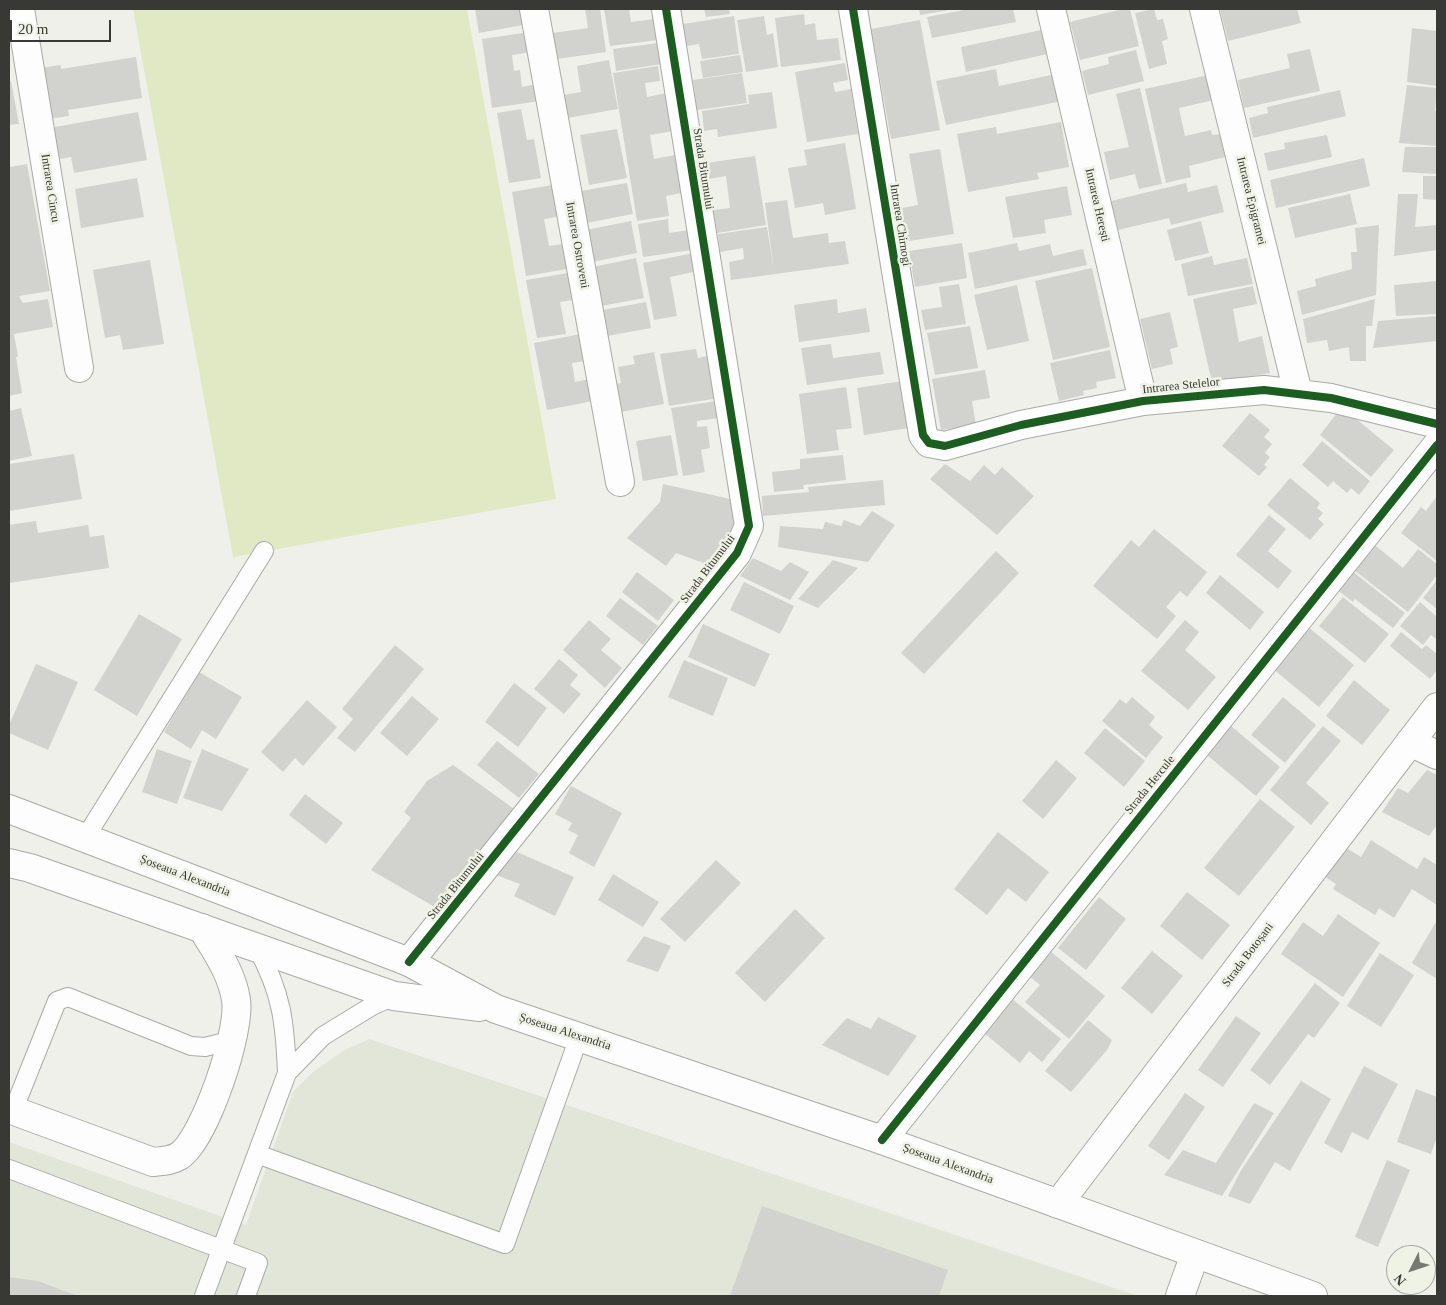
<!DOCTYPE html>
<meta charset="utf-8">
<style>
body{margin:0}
#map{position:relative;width:1446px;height:1305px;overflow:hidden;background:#eef0e9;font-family:Georgia,serif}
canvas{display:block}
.frame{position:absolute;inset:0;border:10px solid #383934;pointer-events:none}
.north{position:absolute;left:1386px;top:1245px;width:50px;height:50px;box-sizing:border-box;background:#eff3e6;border:1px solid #a6a99f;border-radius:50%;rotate:229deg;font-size:14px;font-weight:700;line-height:20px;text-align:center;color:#383934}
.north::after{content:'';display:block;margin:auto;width:18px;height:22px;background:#787973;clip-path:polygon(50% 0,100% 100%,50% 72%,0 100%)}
.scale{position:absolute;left:10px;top:20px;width:101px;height:22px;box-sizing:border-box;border:2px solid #383934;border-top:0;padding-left:6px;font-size:15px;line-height:18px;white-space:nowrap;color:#383934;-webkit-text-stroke:4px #eff3e6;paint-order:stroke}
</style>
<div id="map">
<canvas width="1446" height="1305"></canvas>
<div class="frame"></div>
<div class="north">N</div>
<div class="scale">20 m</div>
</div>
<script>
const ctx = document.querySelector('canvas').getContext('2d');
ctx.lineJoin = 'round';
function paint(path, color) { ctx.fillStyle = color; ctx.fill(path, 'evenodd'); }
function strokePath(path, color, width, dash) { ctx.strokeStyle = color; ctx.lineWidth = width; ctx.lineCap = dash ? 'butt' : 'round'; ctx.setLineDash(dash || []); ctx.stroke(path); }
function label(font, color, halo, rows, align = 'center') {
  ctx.font = font + ' Georgia,serif'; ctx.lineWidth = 5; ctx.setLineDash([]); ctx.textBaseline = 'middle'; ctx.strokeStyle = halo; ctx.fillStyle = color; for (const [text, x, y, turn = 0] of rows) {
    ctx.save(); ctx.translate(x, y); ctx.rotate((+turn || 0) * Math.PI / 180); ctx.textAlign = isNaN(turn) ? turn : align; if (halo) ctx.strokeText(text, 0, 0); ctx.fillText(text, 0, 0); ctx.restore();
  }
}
const built = new Path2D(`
 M369,1039L1135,1295L9,1296V1142L246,1225L293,1092L313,1072L343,1051Z`);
const green = new Path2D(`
 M133,9H467L556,499L233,557Z`);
const building = new Path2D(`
 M475,9H520L523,25L479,33Z
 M585,9H600L606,52L557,59L553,33L588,28Z
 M604,9H629L631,22L655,19L658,40L610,46Z
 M704,9H729L730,14L706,17Z
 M919,9H950V10L920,15Z
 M969,9H1013L1016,22L932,38L927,17Z
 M1123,9H1130L1139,46L1080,60L1070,22Z
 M1154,9L1157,20L1163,19L1168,39L1162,41L1167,64L1149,69L1135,13Z
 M1220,9H1297L1301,23L1228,41Z
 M804,14L805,25L815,23L817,40L838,38L841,60L781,67L775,18Z
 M734,16L739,54L702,59L699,44L686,46L683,24Z
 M764,16L767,35L773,33L778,67L746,72L737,20Z
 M920,20L940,130L891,139L871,29Z
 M1412,28L1437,31V86L1407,82Z
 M1046,29L1052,53L966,72L961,47Z
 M530,32L532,52L512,55L514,71L520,70L522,87L537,84L540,101L492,108L482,39Z
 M658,43L662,64L616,71L613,49Z
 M1310,49L1320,91L1244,108L1238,80L1290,68L1287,54Z
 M1136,50L1144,81L1088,95L1082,71L1109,64L1108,57Z
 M740,55L743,72L703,78L700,61Z
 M136,57L142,98L68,110L69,116L42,120L33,69L61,65V69Z
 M609,60L618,109L561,119L557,96L581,92L577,66Z
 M845,63L848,80L833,83L835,92L851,89L858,134L807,142L795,72Z
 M658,66L660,81L645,83L647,97L667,93L673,131L650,135L654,159L675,155L681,193L666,196L669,216L637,221L613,73Z
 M996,69L999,86L1056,74L1062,101L946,125L936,81Z
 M742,73L747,103L697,110L693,80Z
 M1209,75L1214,100L1179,108L1185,136L1211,130L1212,135L1220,134L1225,157L1189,166L1191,177L1166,183L1145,89Z
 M11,81L19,124L9,125V82Z
 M1407,85L1437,88L1435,111H1437V146L1399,143Z
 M1140,88L1162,184L1139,189L1135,174L1110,180L1104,152L1129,147L1116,94Z
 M1340,90L1346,116L1253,138L1249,118L1268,113L1267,107Z
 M772,92L777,128L718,137L717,129L704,131L702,111L749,104L748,95Z
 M521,109L527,140L534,139L541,178L509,183L497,113Z
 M138,112L147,160L74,173L71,157L50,161L44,129Z
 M1061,122L1069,167L1037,173L1039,179L968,192L957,134L996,127L997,134Z
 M617,129L627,178L589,185L580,135Z
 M1327,135L1332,157L1268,171L1264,153L1285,149L1284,143Z
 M845,143L856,209L825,215L823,203L795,208L788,168L807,165L804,150Z
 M1405,147H1437V174L1402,172Z
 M940,149L954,234L903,242L897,209L918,205L909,154Z
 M755,156L766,225L717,233L713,210L730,208L726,176L709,179L706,163Z
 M1364,158L1370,186L1276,208L1270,180Z
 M27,164L50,291L19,296L23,303L48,299L53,327L14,334L18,357H16L22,393L9,396V167Z
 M1423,176H1437V200L1423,199Z
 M137,178L144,217L81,228L75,189Z
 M627,183L633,214L581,224L575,192Z
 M1186,183L1188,192L1217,185L1224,212L1171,225L1169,218L1118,230L1111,201Z
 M558,184L563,216L544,219L549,246L569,243L573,268L526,276L512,192Z
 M1067,186L1072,215L1044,220L1046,233L1013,238L1005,197Z
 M1350,194L1357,224L1295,238L1288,208Z
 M1398,194H1418L1415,227L1437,225V250L1394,256Z
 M787,200L793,238L828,233L829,243L845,241L849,264L731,280L729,262L744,259L743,248L720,252L718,234L767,227L774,271L765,203Z
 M668,219L669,233L689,230L692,250L643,257L638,224Z
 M631,221L637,253L587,263L581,231Z
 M1201,221L1209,253L1175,261L1167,230Z
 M1379,225L1376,295L1302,315L1297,291L1316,286L1315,279L1352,269L1351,252H1357L1355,228Z
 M962,243L967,278L915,287L909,251Z
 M1017,243L1019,251L1050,244L1053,256L1083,249L1087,265L975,289L968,253Z
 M694,253L698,271L670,277L677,316L654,320L643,263Z
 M1212,256L1214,265L1247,258L1253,284L1188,296L1181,264Z
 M636,258L644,298L596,307L588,268Z
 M150,260L164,344L123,350L120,335L105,338L93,270Z
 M1092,268L1110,347L1053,360L1035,281Z
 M574,272L579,299L560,302L566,334L537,338L526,280Z
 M1437,281V314L1396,316L1394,285Z
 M959,284L966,324L925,330L921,310L942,307L939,287Z
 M1017,285L1029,341L987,350L974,295Z
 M1253,286L1257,304L1233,309L1239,342L1262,336L1270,373L1212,383L1193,299Z
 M837,299L838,313L866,308L870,332L799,342L794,305Z
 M1375,299L1372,326H1366V361H1350L1349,347L1329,351L1327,340L1307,343L1303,319Z
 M646,302L651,328L602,337L597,311Z
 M1170,312L1178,347L1170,349L1173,364L1152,369L1140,319Z
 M1437,316V341L1373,348L1378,321Z
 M970,326L978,368L935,375L927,333Z
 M586,333L591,360L572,363L575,382L594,378L598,400L547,410L534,343Z
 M831,344L833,358L880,352L884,374L807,385L801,348Z
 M696,349L698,358L711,355L719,398L669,406L660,354Z
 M1110,350L1116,378L1096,382L1097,388L1083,391L1084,395L1059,401L1050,363Z
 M654,352L664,404L615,413L609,385L621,383L618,367L635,364L633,356Z
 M985,370L990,398L972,401L976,425L941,430L932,379Z
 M902,381L909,428L864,435L857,388Z
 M846,387L852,428L836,430L839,450L807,454L799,394Z
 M716,401L719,418L697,421V427L707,426L710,448L701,450L705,472L683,476L671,408Z
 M21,408L32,456L9,461V411Z
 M1250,413L1270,430L1264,437L1272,444L1265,453L1270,457L1264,465L1267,467L1259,476L1222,446Z
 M1337,413L1355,418L1394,450L1371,477L1320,435Z
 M671,435L678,475L643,481L636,441Z
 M1322,441L1370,481L1359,495L1351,488L1347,493L1333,481L1328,487L1302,465Z
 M74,454L82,499L9,511V464Z
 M843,455L846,480L803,485L804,489L774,492L772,472L800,469V459Z
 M945,464L970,481L984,465L995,475L1002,467L1034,496L997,535L930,479Z
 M1290,478L1320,503L1317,508L1323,513L1318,519L1324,524L1310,540L1267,505Z
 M883,480L885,505L763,516L762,496L809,492L808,487Z
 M663,484L735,500L737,534L712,566L676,553L666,566L627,538L660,502Z
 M1437,496V561L1401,533L1421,507L1426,511Z
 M872,511L895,525L868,562L778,547L780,526L823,529L825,522L841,526L844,520L860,526Z
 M1269,515L1286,529L1268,551L1292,571L1278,589L1236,555Z
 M36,521L38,533L88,525L90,537L104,535L109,568L9,583V525Z
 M1154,529L1207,572L1187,597L1180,591L1166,607L1176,616L1157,639L1093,586L1131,540L1139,547Z
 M1371,542L1403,568L1418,549L1437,564V575L1408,612L1350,567Z
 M996,551L1019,573L924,674L901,653Z
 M753,558L781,571L790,562L809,572L790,600L740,576Z
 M833,560L858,568L818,608L798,599Z
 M1351,570L1405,613L1393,628L1355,599L1353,602L1336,589Z
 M637,572L674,600L658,621L622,592Z
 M1220,575L1264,612L1250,630L1206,593Z
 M1437,580V609L1423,598Z
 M744,582L794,606L780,634L730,610Z
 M1343,597L1389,634L1365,663L1319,626Z
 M620,598L658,626L643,645L606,616Z
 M1420,602L1437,617V640L1431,635L1423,645L1400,626Z
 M139,614L182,639L137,716L94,690Z
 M589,620L611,639L601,650L622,668L605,688L563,650Z
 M1185,620L1199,632L1185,650L1216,677L1188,710L1141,671Z
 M703,624L770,654L755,687L688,657Z
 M1307,626L1354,665L1319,707L1272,668Z
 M1401,632L1422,649L1426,645L1437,654V670L1430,679L1390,646Z
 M395,645L424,669L355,752L337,738L353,719L342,709Z
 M559,659L578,675L570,685L581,694L564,714L534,689Z
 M684,660L728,678L713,716L668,697Z
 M36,664L78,682L48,750L9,733V725Z
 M199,672L242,697L216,739L202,730L191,749L164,732Z
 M1354,680L1390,710L1362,745L1326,716Z
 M514,683L547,708L518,747L485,722Z
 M412,696L439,719L407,756L380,733Z
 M1132,697L1155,717L1149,725L1163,737L1146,758L1102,721L1120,699L1126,704Z
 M1283,697L1316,725L1285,763L1251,735Z
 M307,700L337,727L303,766L295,758L283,772L261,752Z
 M1231,726L1280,767L1256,796L1207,755Z
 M1323,726L1341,741L1306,783L1329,803L1311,825L1270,790Z
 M1105,728L1145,761L1124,787L1084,753Z
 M497,741L539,774L519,798L477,765Z
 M157,749L192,761L177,804L142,792Z
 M202,749L249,769L222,811L183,798Z
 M1056,760L1077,778L1043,819L1022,801Z
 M453,765L517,811L438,909L371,870L411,818L404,812L427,781Z
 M1427,770L1437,775V825L1429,836L1382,812L1398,788L1408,793Z
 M571,786L622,813L594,867L569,853L578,835L568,830L572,823L555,814Z
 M305,794L343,823L326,844L289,815Z
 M1260,799L1295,827L1239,896L1204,868Z
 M998,832L1049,872L1026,902L1008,888L987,915L954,889Z
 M1371,840L1417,869L1424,857L1437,865V905L1412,889L1394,918L1379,908L1375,915L1333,889L1336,884L1321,874L1340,844L1361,857Z
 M517,852L574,877L555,916L514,896L520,884L496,875Z
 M716,860L741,883L685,942L660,919Z
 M613,874L659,902L643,927L598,900Z
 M1187,892L1230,925L1202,960L1160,926Z
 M1099,897L1126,919L1086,970L1058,948Z
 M795,909L825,938L765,1002L735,973Z
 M1338,914L1380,943L1343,997L1281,954L1303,922L1323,936Z
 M1437,920V979L1412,963Z
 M644,936L671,946L658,972L626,961Z
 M1050,951L1105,996L1069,1039L1025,1002L1040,985L1029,976Z
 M1152,951L1183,976L1152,1014L1121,988Z
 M1380,953L1414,975L1381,1027L1347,1006Z
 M1315,983L1340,1003L1314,1038L1308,1034L1270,1085L1250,1070Z
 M1011,998L1061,1039L1042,1062L1029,1051L1020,1063L983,1032Z
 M1236,1016L1261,1033L1223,1087L1198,1070Z
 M878,1017L917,1036L888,1076L822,1045L847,1018L871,1029Z
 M1088,1020L1112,1040L1107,1050L1071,1092L1045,1071Z
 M1364,1066L1398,1084L1368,1140L1352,1132L1342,1153L1324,1143Z
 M1301,1081L1331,1099L1290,1171L1275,1162L1250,1204L1228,1196L1240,1172Z
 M1416,1089L1437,1097V1137L1431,1154L1397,1142Z
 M1185,1093L1205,1107L1169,1160L1148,1146Z
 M1254,1103L1274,1113L1222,1196L1164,1175L1183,1150L1216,1163Z
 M1387,1160L1410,1170L1378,1247L1355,1237Z
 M762,1206L948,1270L939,1296H730Z
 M9,1277L38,1281L78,1296H9Z`);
const service = new Path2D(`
 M85,838L264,551
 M257,948C282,993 285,1023 287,1073
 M13,1111L57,1001L68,997L191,1046L205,1047L233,1040
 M257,1154L505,1244L579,1037
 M9,1169L258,1263L246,1296
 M204,1296L287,1073L323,1036L372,1006L394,996`);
const minor = new Path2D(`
 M20,9L79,368
 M534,9L620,482
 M853,9L923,435L929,443L945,446L1021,425L1143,401L1264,390L1331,398L1437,424
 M1051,9L1143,401
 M1204,9L1298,393
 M1410,742L1437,755
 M409,962L737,553L749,526L666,9
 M9,1109L153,1162C162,1161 171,1161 179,1156C205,1139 241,1031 236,1000C232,973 216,951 202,928
 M882,1140L1437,445
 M1058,1204L1437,707
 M1180,1296L1195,1254`);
const primary = new Path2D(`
 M9,809L409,962L496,1009L882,1140L1313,1296
 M9,863L30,868L394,996L480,1007`);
const cycleway = new Path2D(`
 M853,9L923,435L929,443L945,446L1021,425L1143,401L1264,390L1331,398L1437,424
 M409,962L737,553L749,526L666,9
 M882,1140L1437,445`);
const streetNames = [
 ["Strada Bitumului",703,169,81],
 ["Intrarea Cincu",50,188,81],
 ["Intrarea Epigramei",1251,201,76],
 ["Intrarea Herești",1097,205,77],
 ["Intrarea Chirnogi",900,225,81],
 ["Intrarea Ostroveni",577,245,80],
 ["Intrarea Stelelor",1181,386,-6],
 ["Strada Bitumului",708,569,-53],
 ["Strada Hercule",1150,785,-51],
 ["Șoseaua Alexandria",185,876,21],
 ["Strada Bitumului",456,886,-51],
 ["Strada Botoșani",1248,955,-53],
 ["Șoseaua Alexandria",565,1032,18],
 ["Șoseaua Alexandria",948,1164,20]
];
paint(built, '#e2e6d8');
paint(green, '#e0e9c4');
paint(building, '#d2d3ce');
strokePath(service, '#a9aba6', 20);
strokePath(minor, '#a9aba6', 30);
strokePath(primary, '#a9aba6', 30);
strokePath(service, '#fcfdfc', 18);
strokePath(minor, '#fcfdfc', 28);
strokePath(primary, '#fcfdfc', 28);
strokePath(cycleway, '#1b5e20', 8);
label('12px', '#383934', '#eff3e6', streetNames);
</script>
